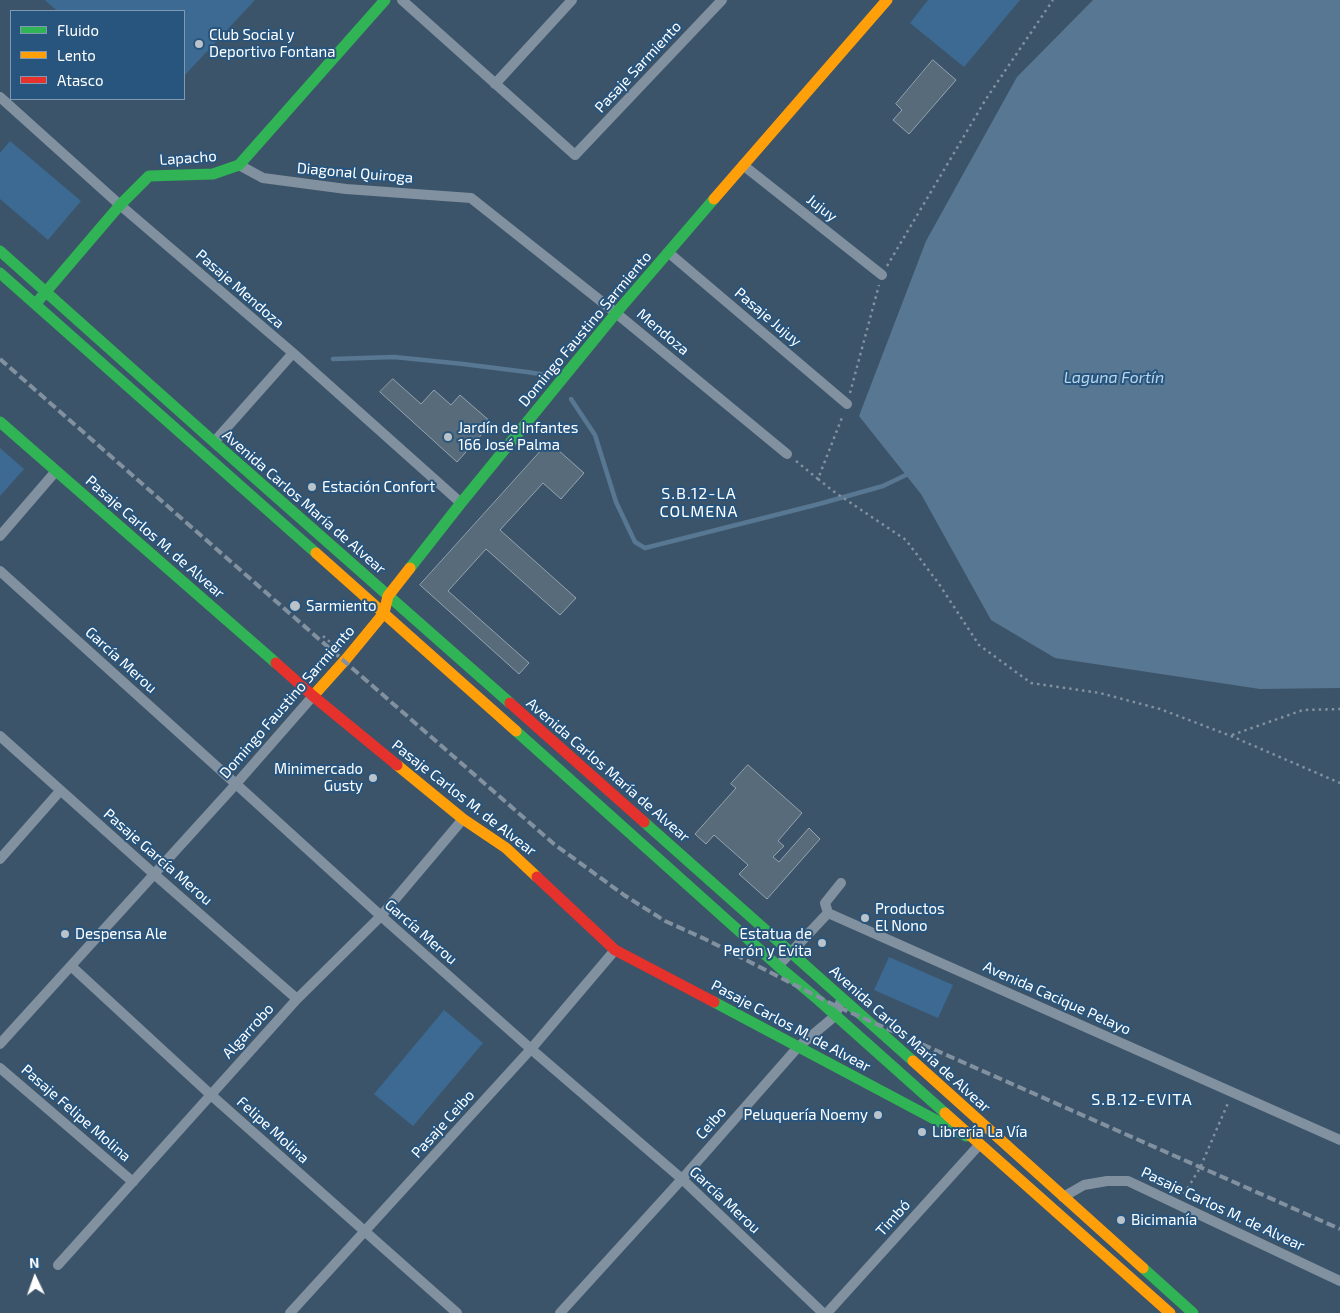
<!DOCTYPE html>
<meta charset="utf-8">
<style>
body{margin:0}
#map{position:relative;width:1340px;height:1313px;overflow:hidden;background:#3c5469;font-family:"Exo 2",sans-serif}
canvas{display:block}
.legend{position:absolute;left:10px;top:10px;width:175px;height:90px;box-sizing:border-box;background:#28557d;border:1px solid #7e99b1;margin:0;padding:6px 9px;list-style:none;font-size:15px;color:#fff}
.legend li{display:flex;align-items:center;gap:10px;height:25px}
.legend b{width:25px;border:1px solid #7e99b1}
.north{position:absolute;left:10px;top:1253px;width:50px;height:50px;-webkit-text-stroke:4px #28557d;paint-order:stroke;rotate:357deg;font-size:14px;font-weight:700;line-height:20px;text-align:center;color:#fff}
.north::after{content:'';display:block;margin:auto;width:18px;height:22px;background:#fff;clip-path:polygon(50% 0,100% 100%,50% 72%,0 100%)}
</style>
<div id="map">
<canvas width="1340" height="1313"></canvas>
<ul class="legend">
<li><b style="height:6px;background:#30b455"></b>Fluido</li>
<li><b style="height:6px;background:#ff9f0a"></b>Lento</li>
<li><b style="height:6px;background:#e5322d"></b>Atasco</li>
</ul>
<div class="north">N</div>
</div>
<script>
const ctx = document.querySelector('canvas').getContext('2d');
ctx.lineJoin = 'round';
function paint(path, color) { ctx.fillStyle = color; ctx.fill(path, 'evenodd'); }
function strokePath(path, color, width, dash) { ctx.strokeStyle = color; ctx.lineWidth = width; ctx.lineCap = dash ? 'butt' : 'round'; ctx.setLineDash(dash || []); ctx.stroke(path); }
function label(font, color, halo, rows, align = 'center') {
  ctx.font = font + ' "Exo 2",sans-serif'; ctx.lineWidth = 4; ctx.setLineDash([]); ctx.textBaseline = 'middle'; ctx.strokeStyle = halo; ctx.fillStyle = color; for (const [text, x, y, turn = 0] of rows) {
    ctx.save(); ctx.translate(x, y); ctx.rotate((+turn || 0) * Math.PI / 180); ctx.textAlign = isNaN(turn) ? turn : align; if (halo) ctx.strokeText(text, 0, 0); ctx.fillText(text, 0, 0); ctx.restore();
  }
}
const green = new Path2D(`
 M45,0H255L184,76V11H57Z
 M928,0H1020L964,67L910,23Z
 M10,141L81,201L48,240L0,199V153Z
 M0,448L24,469L0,496Z
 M889,957L953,985L938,1018L874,990Z
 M444,1010L483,1043L413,1126L374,1094Z`);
const water = new Path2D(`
 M1093,0H1340V688L1260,689L1055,658L991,620L921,494L859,416L926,241L1017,77Z`);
const stream = new Path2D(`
 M333,359L394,357L463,364L527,372L546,375
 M571,399L595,435L616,502L635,542L645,548L819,504L883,486L906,475`);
const building = new Path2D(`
 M933,60L956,80L909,134L893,120L902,110L896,104Z
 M393,379L421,404L434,390L451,405L460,395L492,423L457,462L380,392Z
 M549,442L584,473L561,499L543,483L500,530L576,598L560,615L486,549L448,591L529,663L519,674L420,585Z
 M748,765L802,813L778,841L784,846L773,857L779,862L809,828L820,839L767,899L739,874L748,865L714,835L706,844L695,834L736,788L731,784Z`);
const path = new Path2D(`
 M887,266L986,99L1053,0
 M850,393L879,285
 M796,461L818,479L843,415
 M818,479L833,491L906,540L939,584L979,645L1031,683L1100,693L1160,709L1231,736L1340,783
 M323,636L337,648
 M1232,735L1303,710L1340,709
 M1184,1194L1200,1168L1228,1103`);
const street = new Path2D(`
 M402,0L575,155L722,0
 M495,84L572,0
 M0,97L120,205L293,353L461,503
 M239,165L263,178L346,189L471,198L616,313L787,454
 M743,165L882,275
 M669,253L847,404
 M214,442L293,353
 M0,536L56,471
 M0,571L236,784L381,916L531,1049L682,1179L823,1313
 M0,736L154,874L297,999
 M0,859L60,791
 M828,913L1340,1140
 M828,913L825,903L841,883
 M71,966L211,1095L457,1313
 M778,966L828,913
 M0,1044L236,784L313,696
 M0,1068L133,1182
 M1063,1197L1084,1185L1107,1181H1128L1340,1281
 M58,1265L297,999L381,916L463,819
 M290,1313L531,1049L615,950
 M560,1313L682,1179L798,1047L835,1016L842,998
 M827,1313L980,1144`);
const fast = new Path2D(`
 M0,251L214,442L510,703
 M0,273L316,553
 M38,301L120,205L149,176L213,174L239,165L385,0
 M0,422L276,663
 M410,568L461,503L616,313L714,199
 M516,731L778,966L815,997L945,1113
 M644,822L913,1061
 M714,1002L966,1136
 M1143,1268L1193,1313`);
const slow = new Path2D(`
 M714,199L887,0
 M316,553L516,731
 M313,696L347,658L384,613L388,596L410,568
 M397,765L463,819L506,848L537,877
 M913,1061L1143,1268
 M945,1113L1170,1313`);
const jam = new Path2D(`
 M276,663L313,696L397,765
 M510,703L644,822
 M537,877L615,950L714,1002`);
const rail = new Path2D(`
 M0,359L344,661L554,844L624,895L665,921L705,939L838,1007L1340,1229`);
const markers = [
 [199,44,5,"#bbc3ca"],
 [448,437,5,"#bbc3ca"],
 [312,487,5,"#bbc3ca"],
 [295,606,6,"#bbc3ca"],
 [373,778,5,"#bbc3ca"],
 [865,918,5,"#bbc3ca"],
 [65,934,5,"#bbc3ca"],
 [822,943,5,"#bbc3ca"],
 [878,1115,5,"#bbc3ca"],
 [922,1132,5,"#bbc3ca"],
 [1121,1220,5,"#bbc3ca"]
];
const poiNames = [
 ["Club Social y",209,35],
 ["Deportivo Fontana",209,52],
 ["Jardín de Infantes",458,428],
 ["166 José Palma",458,445],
 ["Estación Confort",322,487],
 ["Sarmiento",306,606],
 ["Minimercado",363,769,"right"],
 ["Gusty",363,786,"right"],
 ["Productos",875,909],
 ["El Nono",875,926],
 ["Despensa Ale",75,934],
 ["Estatua de",812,934,"right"],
 ["Perón y Evita",812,951,"right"],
 ["Peluquería Noemy",868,1115,"right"],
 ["Librería La Vía",932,1132],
 ["Bicimanía",1131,1220]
];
const streetNames = [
 ["Pasaje Sarmiento",638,67,-47],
 ["Lapacho",188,158,-4],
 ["Diagonal Quiroga",355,173,5],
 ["Jujuy",822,208,38],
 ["Pasaje Mendoza",240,289,41],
 ["Pasaje Jujuy",768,317,40],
 ["Domingo Faustino Sarmiento",585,329,-50],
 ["Mendoza",663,332,40],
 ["Avenida Carlos María de Alvear",304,502,41],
 ["Pasaje Carlos M. de Alvear",155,537,41],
 ["García Merou",121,660,42],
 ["Domingo Faustino Sarmiento",287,702,-49],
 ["Avenida Carlos María de Alvear",608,770,41],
 ["Pasaje Carlos M. de Alvear",464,798,38],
 ["Pasaje García Merou",158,857,41],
 ["García Merou",421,932,41],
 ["Avenida Cacique Pelayo",1057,998,24],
 ["Pasaje Carlos M. de Alvear",791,1026,28],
 ["Algarrobo",248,1031,-48],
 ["Avenida Carlos María de Alvear",910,1039,42],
 ["Pasaje Felipe Molina",76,1113,41],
 ["Ceibo",711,1123,-49],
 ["Pasaje Ceibo",443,1124,-48],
 ["Felipe Molina",273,1130,42],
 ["García Merou",725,1200,43],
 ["Pasaje Carlos M. de Alvear",1223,1209,25],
 ["Timbó",893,1218,-48]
];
const waterNames = [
 ["Laguna Fortín",1114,378]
];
const neighbourhoodNames = [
 ["S.B.12-LA",699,494],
 ["COLMENA",699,512],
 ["S.B.12-EVITA",1142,1100]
];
paint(green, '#3c6a93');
paint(water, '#587792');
strokePath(stream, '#587792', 4.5);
paint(building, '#576b7b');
strokePath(building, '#94a3af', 1);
strokePath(path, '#8191a0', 2.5, [2.5, 4]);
strokePath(street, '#8191a0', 10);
strokePath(fast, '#30b455', 11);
strokePath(slow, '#ff9f0a', 11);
strokePath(jam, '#e5322d', 11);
strokePath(rail, '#8291a0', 4, [9, 4]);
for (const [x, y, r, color] of markers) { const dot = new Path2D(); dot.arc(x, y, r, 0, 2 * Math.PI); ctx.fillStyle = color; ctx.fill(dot); strokePath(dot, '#28557d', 2); }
label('15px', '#fff', '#28557d', poiNames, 'left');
label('15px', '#fff', '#28557d', streetNames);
label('italic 16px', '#b9d5ec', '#28557d', waterNames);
ctx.letterSpacing = '1px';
label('16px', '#fff', '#28557d', neighbourhoodNames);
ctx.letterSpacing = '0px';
</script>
